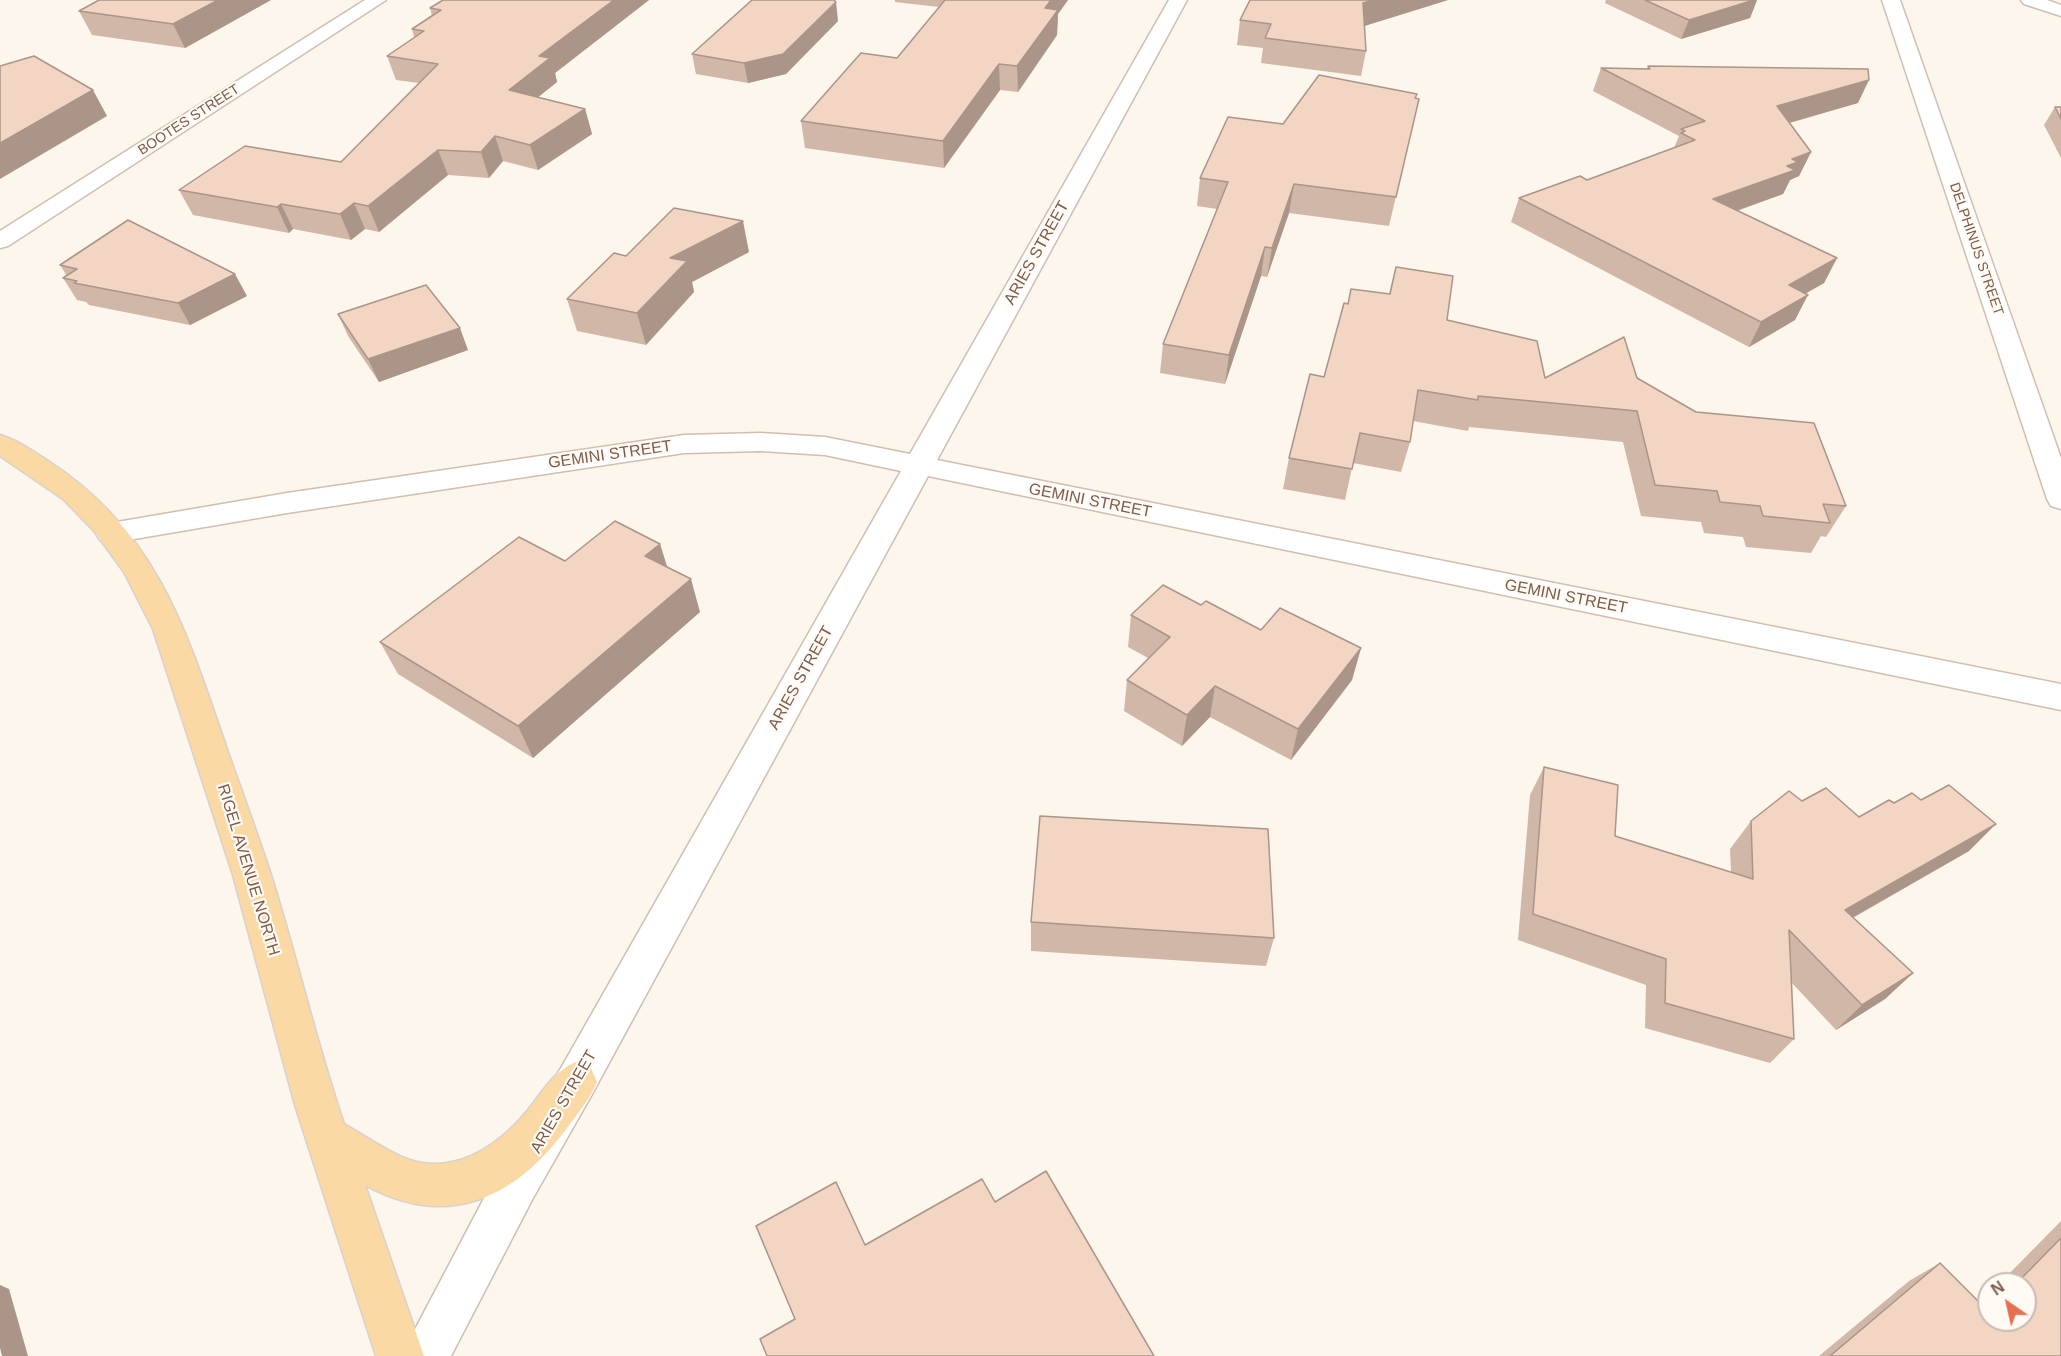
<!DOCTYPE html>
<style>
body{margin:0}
#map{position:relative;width:2061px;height:1356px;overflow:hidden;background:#fdf6ec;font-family:Arial,sans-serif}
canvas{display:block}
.north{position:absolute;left:1977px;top:1272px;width:60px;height:60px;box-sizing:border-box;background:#fffaf3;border:2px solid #cabbb1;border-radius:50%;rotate:326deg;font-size:16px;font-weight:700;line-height:24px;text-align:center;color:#7a5c4d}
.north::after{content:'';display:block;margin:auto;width:21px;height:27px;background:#e76f51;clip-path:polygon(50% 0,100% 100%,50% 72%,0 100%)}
</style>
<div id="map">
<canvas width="2061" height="1356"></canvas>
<div class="north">N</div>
</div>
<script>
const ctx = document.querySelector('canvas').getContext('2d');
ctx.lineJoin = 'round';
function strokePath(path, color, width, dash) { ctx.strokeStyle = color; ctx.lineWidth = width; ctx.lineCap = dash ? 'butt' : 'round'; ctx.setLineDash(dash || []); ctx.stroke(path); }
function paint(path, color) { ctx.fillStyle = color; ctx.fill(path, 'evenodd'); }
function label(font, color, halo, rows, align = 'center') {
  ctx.font = font + ' Arial,sans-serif'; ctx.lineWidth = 4.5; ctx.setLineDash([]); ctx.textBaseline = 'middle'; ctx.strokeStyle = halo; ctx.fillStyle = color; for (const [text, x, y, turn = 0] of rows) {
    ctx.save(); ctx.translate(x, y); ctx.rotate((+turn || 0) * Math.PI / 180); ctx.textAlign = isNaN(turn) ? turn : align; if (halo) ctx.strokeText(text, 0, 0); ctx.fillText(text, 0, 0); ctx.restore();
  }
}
const minor = new Path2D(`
 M365,0H386L8,246L0,248V231Z
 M1169,0H1187L937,460L2061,684V710L928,476L591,1096L533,1198L451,1356H401L501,1166L561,1068L901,471L825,455L761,451L684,453L287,513L111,543L100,540L96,533L100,526L111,523L287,493L684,435L761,433L825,437L910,454Z
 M1882,0H1900L2061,458V509L2051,506L2047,499Z
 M2021,0H2047L2061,5V16L2024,4Z`);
const major = new Path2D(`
 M0,435C17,440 33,451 48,461C160,533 188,637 229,755C243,795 258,835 271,875C297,957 316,1042 344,1124C362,1134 380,1147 400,1156C450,1179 497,1148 528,1110C543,1091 554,1071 576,1062L591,1068L597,1082C590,1099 578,1113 567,1128C515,1199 447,1230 365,1185L424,1356H376L295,1105L233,875L153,629L124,572L95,532L63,499L0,456Z`);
const wall = new Path2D(`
 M271,0L185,48L92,35L79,11Z
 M443,0H649L555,73L557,82L538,97L585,109L592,134L538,170L503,161L489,178L448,175L379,232L365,229L351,240L293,229L289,233L193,215L179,190L341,162L419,83L396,80L387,56L414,37L412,29L432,16L430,8Z
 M895,0H1068L1058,14L1057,35L1018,92L1000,90L944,168L805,148L801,121L897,58L939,7L895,2Z
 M1448,0L1364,26L1366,51L1361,76L1261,63L1263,48L1237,45L1240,20Z
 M1606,0H1757L1750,18L1681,39L1605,3Z
 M838,21L786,74L748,83L696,74L692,54Z
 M1648,66L1858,103L1790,123L1811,152L1799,176L1790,180L1783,194L1737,211L1837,258L1824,283L1805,294L1795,320L1749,347L1511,222L1519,198L1587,180L1674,148L1679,136L1593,91L1601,68L1647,69Z
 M1417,94L1416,98L1419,99L1389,226L1289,213L1267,277L1261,276L1225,384L1160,373L1163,344L1217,209L1197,206L1200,178L1283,124Z
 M2055,107H2061V158L2044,125Z
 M749,252L692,282L694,292L646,345L577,331L567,299L626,256Z
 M60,265L247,296L190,325L89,305L86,302L77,300L63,278L67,276Z
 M1396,267L1447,320L1545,378H1637L1846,506L1826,537L1821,536L1811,553L1746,547L1743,537L1704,533L1701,522L1641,516L1623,442L1469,427L1468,431L1413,421L1410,442L1401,472L1353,463L1345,500L1283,489L1289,458L1324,377L1348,304L1389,294Z
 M338,314L468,350L379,382L348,336Z
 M660,544L667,567L700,612L533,758L398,674L380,642Z
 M1201,605L1261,630L1361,648L1352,680L1291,760L1210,717L1182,746L1124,711L1127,680L1148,658L1128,647L1131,615Z
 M1544,767L1615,836L1731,872L1730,849L1751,821L1802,801L1859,817L1969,851L1853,918L1913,973L1885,999L1836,1030L1792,983L1794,1039L1770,1063L1645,1028L1646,985L1518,940L1530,795Z
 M1031,922L1274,938L1266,966L1031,951Z
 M2061,1221V1356H1819L1909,1281L1940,1263L1980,1304L1989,1294V1320L2025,1284H1999Z`);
const shadedWall = new Path2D(`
 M218,0H271L185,48L173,24Z
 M614,0H649L555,73L557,82L516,115L509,90L539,56Z
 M1051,0H1068L1058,14L1057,35L1018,92L1017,66L1045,8Z
 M1374,0H1448L1358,28L1363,3Z
 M1754,0H1757L1750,18L1681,39L1689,20Z
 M836,2L838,21L786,74L748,83L744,63Z
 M999,64L1000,90L944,168L943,141Z
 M1869,80L1858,103L1767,129L1777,106Z
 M93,90L107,116L0,179V143Z
 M585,109L592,134L538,170L530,145Z
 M495,136L503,161L489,178L481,152Z
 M438,150L448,175L379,232L368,206Z
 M1811,152L1799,176L1790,180L1783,194L1702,223L1713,199L1792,159Z
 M1294,184L1289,213L1267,277L1272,248Z
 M354,203L365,229L351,240L340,214Z
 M281,204L293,229L289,233L277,207Z
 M743,221L749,252L692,282L694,292L646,345L637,313L670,258Z
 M1265,247L1261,276L1225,384L1229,355Z
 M1837,258L1824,283L1776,310L1789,285Z
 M235,274L247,296L190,325L178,303Z
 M1808,295L1795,320L1749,347L1761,322Z
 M460,328L468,350L379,382L368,359Z
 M660,544L670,576L645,556Z
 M691,579L700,612L533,758L518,726Z
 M1361,648L1352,680L1291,760L1298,729Z
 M1215,686L1210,717L1182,746L1187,715Z
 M1996,824L1969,851L1820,936L1845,910Z
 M1913,973L1885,999L1836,1030L1862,1005Z
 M0,1285L9,1289L28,1356H2L0,1348Z`);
const building = new Path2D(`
 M99,0H218L173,24L79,11Z
 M443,0H614L539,56L550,58L509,90L585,109L530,145L495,136L481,152L438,150L368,206L354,203L340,214L281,204L277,207L179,190L245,146L341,162L438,64L387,56L424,31L412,29L441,10L430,8Z
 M752,0H834L836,2L783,54L744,63L692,54Z
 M945,0H1051L1045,8L1058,10L1017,66L999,64L943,141L801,121L861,53L897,58Z
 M1250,0H1374L1363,3L1366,51L1265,38L1271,24L1240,20Z
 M1645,0H1754L1689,20Z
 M34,56L93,90L0,143V66Z
 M1648,66L1868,69L1869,80L1777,106L1811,152L1792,159L1798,162L1787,166L1795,170L1713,199L1837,258L1789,285L1808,295L1761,322L1519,198L1580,176L1587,180L1695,140L1681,133L1685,131L1681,129L1705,121L1601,68L1650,69Z
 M1319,75L1417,94L1415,98L1419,99L1396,197L1294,184L1272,248L1265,247L1229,355L1163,344L1228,182L1200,178L1228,117L1283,124Z
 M2055,107H2061V119Z
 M674,208L743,221L670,258L687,261L637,313L567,299L614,253L626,256Z
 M128,220L235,274L178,303L74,283L77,281L63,278L77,269L60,265Z
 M1396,267L1453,276L1447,320L1537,341L1545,378L1624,337L1637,378L1696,412L1814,423L1846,506L1823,504L1830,523L1763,516L1760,506L1720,502L1717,491L1655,485L1637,411L1478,396V400L1418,390L1410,442L1360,433L1352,469L1289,458L1310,374L1324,377L1344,303L1348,304L1351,289L1390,294Z
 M426,285L460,328L368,359L338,314Z
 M615,521L660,544L645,556L691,579L518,726L380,642L519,537L565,561Z
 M1163,585L1201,605L1206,601L1261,630L1280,608L1361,648L1298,729L1215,686L1187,715L1127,680L1170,637L1131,615Z
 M1544,767L1618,785L1615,836L1753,879L1751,821L1789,791L1802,801L1826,788L1859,817L1889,800L1894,803L1912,793L1921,800L1949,785L1996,824L1845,910L1913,973L1862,1005L1789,930L1794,1039L1665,1003L1666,959L1533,914Z
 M1040,816L1268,829L1274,938L1031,922Z
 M1046,1171L1154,1356H767L760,1339L795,1319L756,1226L836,1182L865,1245L982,1179L995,1202Z
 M2061,1238V1356H1830L1940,1263L1989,1312V1320H2025V1284H2016Z`);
const farStreetnames = [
 ["BOOTES STREET",189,120,-33],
 ["DELPHINUS STREET",1976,249,71]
];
const streetNames = [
 ["ARIES STREET",1037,253,-61],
 ["GEMINI STREET",610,455,-8],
 ["GEMINI STREET",1090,501,11],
 ["GEMINI STREET",1566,597,11],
 ["ARIES STREET",801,678,-61],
 ["RIGEL AVENUE NORTH",248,870,73],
 ["ARIES STREET",564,1102,-60]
];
strokePath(minor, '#d1beb0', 3);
strokePath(major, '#dad1cd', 3);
paint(minor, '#fff');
paint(major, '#fbd9a5');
paint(wall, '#d1b7a8');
paint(shadedWall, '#aa9588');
paint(building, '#f3d5c3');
strokePath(building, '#aa9588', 1.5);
label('14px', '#7a5c4d', '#fffaf3', farStreetnames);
label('16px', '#7a5c4d', '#fffaf3', streetNames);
</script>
